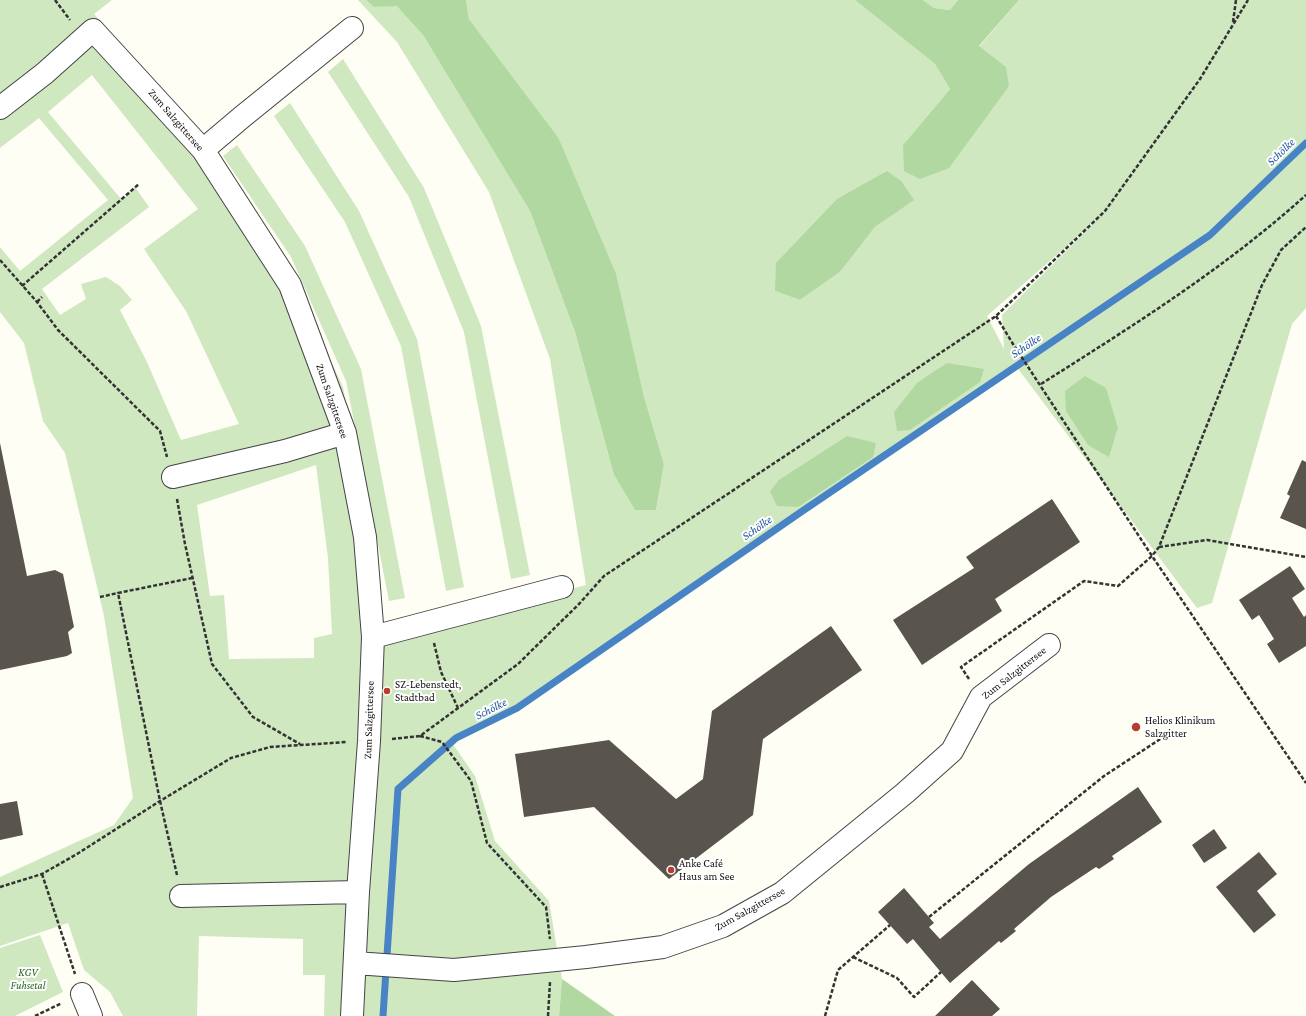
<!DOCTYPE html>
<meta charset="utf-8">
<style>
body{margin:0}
canvas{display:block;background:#fefef5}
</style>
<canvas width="1306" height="1016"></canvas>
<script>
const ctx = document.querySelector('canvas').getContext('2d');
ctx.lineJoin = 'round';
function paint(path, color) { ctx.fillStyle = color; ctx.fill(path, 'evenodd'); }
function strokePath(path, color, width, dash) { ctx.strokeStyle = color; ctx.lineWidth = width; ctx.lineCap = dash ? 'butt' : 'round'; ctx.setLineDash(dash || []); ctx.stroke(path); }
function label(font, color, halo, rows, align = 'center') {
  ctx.font = font + ' "Crimson Pro",serif'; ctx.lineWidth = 4; ctx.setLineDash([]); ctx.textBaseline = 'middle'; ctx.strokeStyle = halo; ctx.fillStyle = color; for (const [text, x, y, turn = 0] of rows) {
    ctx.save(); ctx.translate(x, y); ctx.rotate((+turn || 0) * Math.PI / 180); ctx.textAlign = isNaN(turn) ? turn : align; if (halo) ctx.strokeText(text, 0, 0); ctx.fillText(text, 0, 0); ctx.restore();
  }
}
const green = new Path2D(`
 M0,0H112L94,14L198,130L292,278L343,387L379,582L383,639L586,585L550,359L489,192L397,42L358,0H366L374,7L397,5L423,35L530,211L575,332L614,475L635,510H656L664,464L643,393L558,137L469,19L466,0H855L935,64L950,89L903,145L1006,67L979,47L1019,0H1306V308L1292,324L1212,603L1197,608L1016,366L515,705L450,740L475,776L495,841L549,901L562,979L559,1016H324L325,975H303V939L199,936L197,1016H123L110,992L84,970L68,923L0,946V877L114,825L133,798L104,616L65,453L43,421L24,343L0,312V247L20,271L108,200L39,118L0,148ZM92,75L198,209L144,249L186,311L239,424L181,440L146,360L120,310L132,300L120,286L106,277L81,284L86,299L60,315L42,289L149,207L135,187L122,200L48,112ZM913,200L875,227L840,272L800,300L775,291ZM1101,216L1002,315L1004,349L987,316ZM1085,377L1106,389L1118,427ZM316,465L328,558L332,634L314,638V658L229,659L224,595L210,596L197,505Z
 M923,0H958L950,10L934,8Z
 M343,59L424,188L481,326L530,575L511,579L464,332L409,197L328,72Z
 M290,103L359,211L417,339L464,587L446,591L401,346L345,222L274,116Z
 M237,145L305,246L361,369L405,598L389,601L346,381L291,257L223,156Z
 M40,935L63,992L15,1016H0V948Z`);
const forest = new Path2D(`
 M366,0H466L469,19L558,137L616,274L643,393L664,464L656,510H635L614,475L575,332L530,211L423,35L397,6L374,7Z
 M855,0H923L934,8L950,10L958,0H1019L979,46L1006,67L1009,86L949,168L920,179L904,171L903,145L950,89L935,64Z
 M887,171L901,181L914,200L875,227L840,272L800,300L775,291L776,263L837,199Z
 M947,363L984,369L980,382L910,430L897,431L894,412L917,383Z
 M1085,376L1106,388L1118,427L1109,457L1088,445L1066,411L1065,391Z
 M847,436L876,443L873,457L798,507L777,506L770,491L779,480Z
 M562,979L615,1016H559Z`);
const stream = new Path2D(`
 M383,1016L398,789L456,738L517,708L801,512L1210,235L1306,143`);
const building = new Path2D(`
 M0,443L27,576L55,570L63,574L74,627L68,632L72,653L67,656L0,670Z
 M1302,460L1306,462V529L1280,518L1290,496L1287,494Z
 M1052,499L1080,542L995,599L1002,611L922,665L893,620L974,568L966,557Z
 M1290,566L1305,589L1292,598L1304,617L1306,615V646L1279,663L1267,644L1274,639L1259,615L1252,620L1239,600Z
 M831,626L862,670L763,739L753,815L669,879L594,807L524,817L515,754L609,740L676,799L703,779L712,711Z
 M1138,787L1162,822L1112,856L1114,859L1099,869L1096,867L1051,897L1014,929L1016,931L1001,943L999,941L950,983L913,939L907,944L878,912L904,888L934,923L929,927L940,939L1029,864Z
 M17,801L23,835L0,840V804Z
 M1214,829L1227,848L1204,863L1192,845Z
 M1259,852L1277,874L1257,891L1276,915L1254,933L1216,887Z
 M972,980L1000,1009L992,1016H935Z`);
const path = new Path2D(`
 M55,0L70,20
 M1233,22L1236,0
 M0,260L37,302L58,330L160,431L167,457
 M22,286L139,184
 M37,302L42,297
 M996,316L1013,344L1152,556L1306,783
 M1041,384C1134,325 1224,269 1306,195
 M177,499L185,544L212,664L253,717L300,744
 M1159,547L1207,540L1306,557
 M100,597L118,593
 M434,643L441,672L458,708
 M969,679L961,667L1084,581L1118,586L1152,556L1159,547L1262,285L1281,250L1306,227
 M420,736L442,742L471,781L487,843L546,907L550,939
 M392,739L420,736L518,664L579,604L604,576L996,316L1105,211L1200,79L1248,0
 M42,874L75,974
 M177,875L160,801L118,593L192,578
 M0,887L42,874L77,854L160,801L231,758L270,747L347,742
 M929,917L1104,776L1171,732
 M853,957L897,978L914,997L941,972
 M35,1016L62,1003
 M548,1016L550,982
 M825,1016L838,970L890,925`);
const minor = new Path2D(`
 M0,108L45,73L93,30L203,150L290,285L345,433L365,537L373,637L369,741L358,892L352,1016
 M203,150L242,117L352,28
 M173,477L285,451L345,433
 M373,637L562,587
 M181,896L358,892
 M355,963L454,970L586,957L663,947L723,926L782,893L905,793L952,751L981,697L1049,645
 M82,994L91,1016`);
const markers = [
 [387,691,4,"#ba3c30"],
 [1136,727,5,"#ba3c30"],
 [671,870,4,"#ba3c30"]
];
const streetNames = [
 ["Zum Salzgittersee",176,120,49],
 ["Zum Salzgittersee",332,401,71],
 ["Zum Salzgittersee",1014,673,-38],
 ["Zum Salzgittersee",369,720,-88],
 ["Zum Salzgittersee",750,909,-29]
];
const poiNames = [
 ["SZ-Lebenstedt,",395,685],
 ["Stadtbad",395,698],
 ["Helios Klinikum",1145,721],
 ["Salzgitter",1145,734],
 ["Anke Café",679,864],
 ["Haus am See",679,877]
];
const parkNames = [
 ["KGV",28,973],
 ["Fuhsetal",28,986]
];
const waterNames = [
 ["Schölke",1281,152,-44],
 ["Schölke",1026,346,-34],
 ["Schölke",757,528,-35],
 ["Schölke",491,709,-27]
];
paint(green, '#cfe8c0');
paint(forest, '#b1d8a0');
strokePath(stream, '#4883c6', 7);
paint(building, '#59544e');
strokePath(minor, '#444', 24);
strokePath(path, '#333', 2.5, [4, 2]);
strokePath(minor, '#fff', 22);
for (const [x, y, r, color] of markers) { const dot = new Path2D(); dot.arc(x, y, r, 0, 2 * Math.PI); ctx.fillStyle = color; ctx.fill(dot); strokePath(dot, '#fff', 1.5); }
label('11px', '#111', '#fff', streetNames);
label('11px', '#111', '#fff', poiNames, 'left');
label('italic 11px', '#286624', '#fff', parkNames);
label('italic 12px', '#20559d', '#fff', waterNames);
</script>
